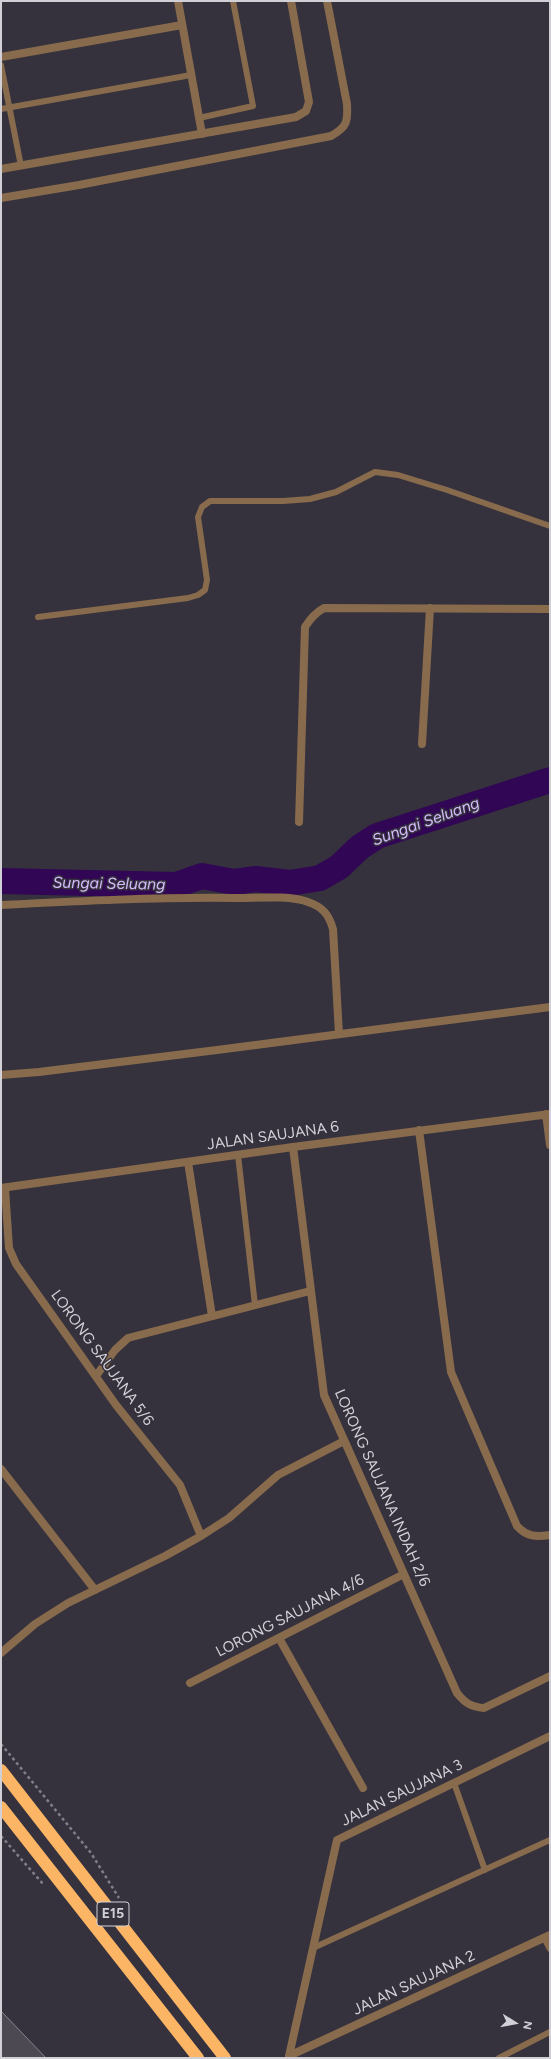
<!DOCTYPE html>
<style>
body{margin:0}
#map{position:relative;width:551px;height:2059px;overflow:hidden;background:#36323d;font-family:Figtree,sans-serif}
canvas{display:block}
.frame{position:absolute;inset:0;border:2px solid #d2d0d7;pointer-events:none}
.north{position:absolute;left:495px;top:2003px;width:40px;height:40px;-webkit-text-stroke:3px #36323d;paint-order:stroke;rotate:101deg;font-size:11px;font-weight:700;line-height:16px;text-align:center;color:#d2d0d7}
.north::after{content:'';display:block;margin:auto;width:14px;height:18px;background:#d2d0d7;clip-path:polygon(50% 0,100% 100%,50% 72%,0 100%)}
</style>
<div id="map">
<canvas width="551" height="2059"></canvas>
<div class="frame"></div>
<div class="north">N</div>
</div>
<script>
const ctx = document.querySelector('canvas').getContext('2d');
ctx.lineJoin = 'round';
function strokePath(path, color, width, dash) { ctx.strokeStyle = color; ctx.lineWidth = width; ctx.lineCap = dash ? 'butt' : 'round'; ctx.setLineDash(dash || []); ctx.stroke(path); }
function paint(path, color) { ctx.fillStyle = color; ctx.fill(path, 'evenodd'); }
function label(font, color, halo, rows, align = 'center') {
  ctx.font = font + ' Figtree,sans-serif'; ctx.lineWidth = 3; ctx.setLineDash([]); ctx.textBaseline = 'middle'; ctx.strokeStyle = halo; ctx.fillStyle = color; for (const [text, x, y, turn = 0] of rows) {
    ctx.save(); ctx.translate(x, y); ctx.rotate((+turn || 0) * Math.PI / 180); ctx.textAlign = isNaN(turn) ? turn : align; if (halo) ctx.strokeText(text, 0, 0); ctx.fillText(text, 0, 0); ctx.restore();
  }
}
const river = new Path2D(`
 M1,881L176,885L202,876L234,882L256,879L290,883L320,878L339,867L360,847L377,836L550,780`);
const building = new Path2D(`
 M1,2011L46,2058H1Z`);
const path = new Path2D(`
 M1,1744L91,1853L119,1898
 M1,1836L43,1884`);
const lane = new Path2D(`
 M1,65L21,166
 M1,109L191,75
 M199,118L253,106L233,1
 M38,617L188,598L198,595L205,590L207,580L198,517L202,507L210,501H283L310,499L336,492L375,472L398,475L447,490L550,526
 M238,1155L255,1305
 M454,1783L485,1870
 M544,1938L550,1949
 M313,1948L550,1840
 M499,2058L550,2032`);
const street = new Path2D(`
 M178,1L202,134
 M1,57L182,25
 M1,169L296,117L306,111L309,102L291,1
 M1,198L79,185L331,136C347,127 348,122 347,104L327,1
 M422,744L430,608
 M299,822L305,627C310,619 315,613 324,608L550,609
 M1,905C79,901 157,897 236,898C257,898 289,895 308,902C323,907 329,915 333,929L339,1034
 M1,1075L39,1072L217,1050L550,1007
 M546,1114L550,1145
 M419,1130L451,1372L517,1526C527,1537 536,1537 550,1535
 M293,1147L324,1395L457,1693C465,1703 471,1707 484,1708L550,1676
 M188,1162L212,1316
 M1,1188L293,1147L550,1114
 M5,1188L9,1248L16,1264L116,1405L180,1485L201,1536
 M96,1376L115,1350L128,1338L310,1291
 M1,1469L95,1590
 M279,1638L363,1788
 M1,1653L35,1624L68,1603L165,1556L201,1536L229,1518L278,1475L344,1441
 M190,1683L404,1574
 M289,2056L550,1935
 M291,2058L289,2056L337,1840L550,1736`);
const highway = new Path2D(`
 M1,1770L225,2058
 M1,1807L198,2058`);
const shields = [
 [113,1914,32]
];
const shieldNames = [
 ["E15",113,1914]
];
const streetNames = [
 ["JALAN SAUJANA 6",273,1136,-8],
 ["LORONG SAUJANA 5/6",102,1358,54],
 ["LORONG SAUJANA INDAH 2/6",382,1488,66],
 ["LORONG SAUJANA 4/6",290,1616,-27],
 ["JALAN SAUJANA 3",402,1793,-26],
 ["JALAN SAUJANA 2",414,1983,-25]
];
const waterNames = [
 ["Sungai Seluang",426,822,-20],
 ["Sungai Seluang",109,884,1]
];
strokePath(river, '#300655', 26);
paint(building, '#4c4953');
strokePath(building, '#888490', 1);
strokePath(path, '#817e87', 2.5, [3, 3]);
strokePath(lane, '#886b4d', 6);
strokePath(street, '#886b4d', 8);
strokePath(highway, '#fbb565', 12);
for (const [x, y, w] of shields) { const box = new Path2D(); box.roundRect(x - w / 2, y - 12, w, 24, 3); ctx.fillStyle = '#36323d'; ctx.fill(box); strokePath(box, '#d2d0d7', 1); }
label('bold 14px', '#d2d0d7', null, shieldNames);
label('15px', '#d2d0d7', '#36323d', streetNames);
label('italic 16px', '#d4bcfd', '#36323d', waterNames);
</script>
